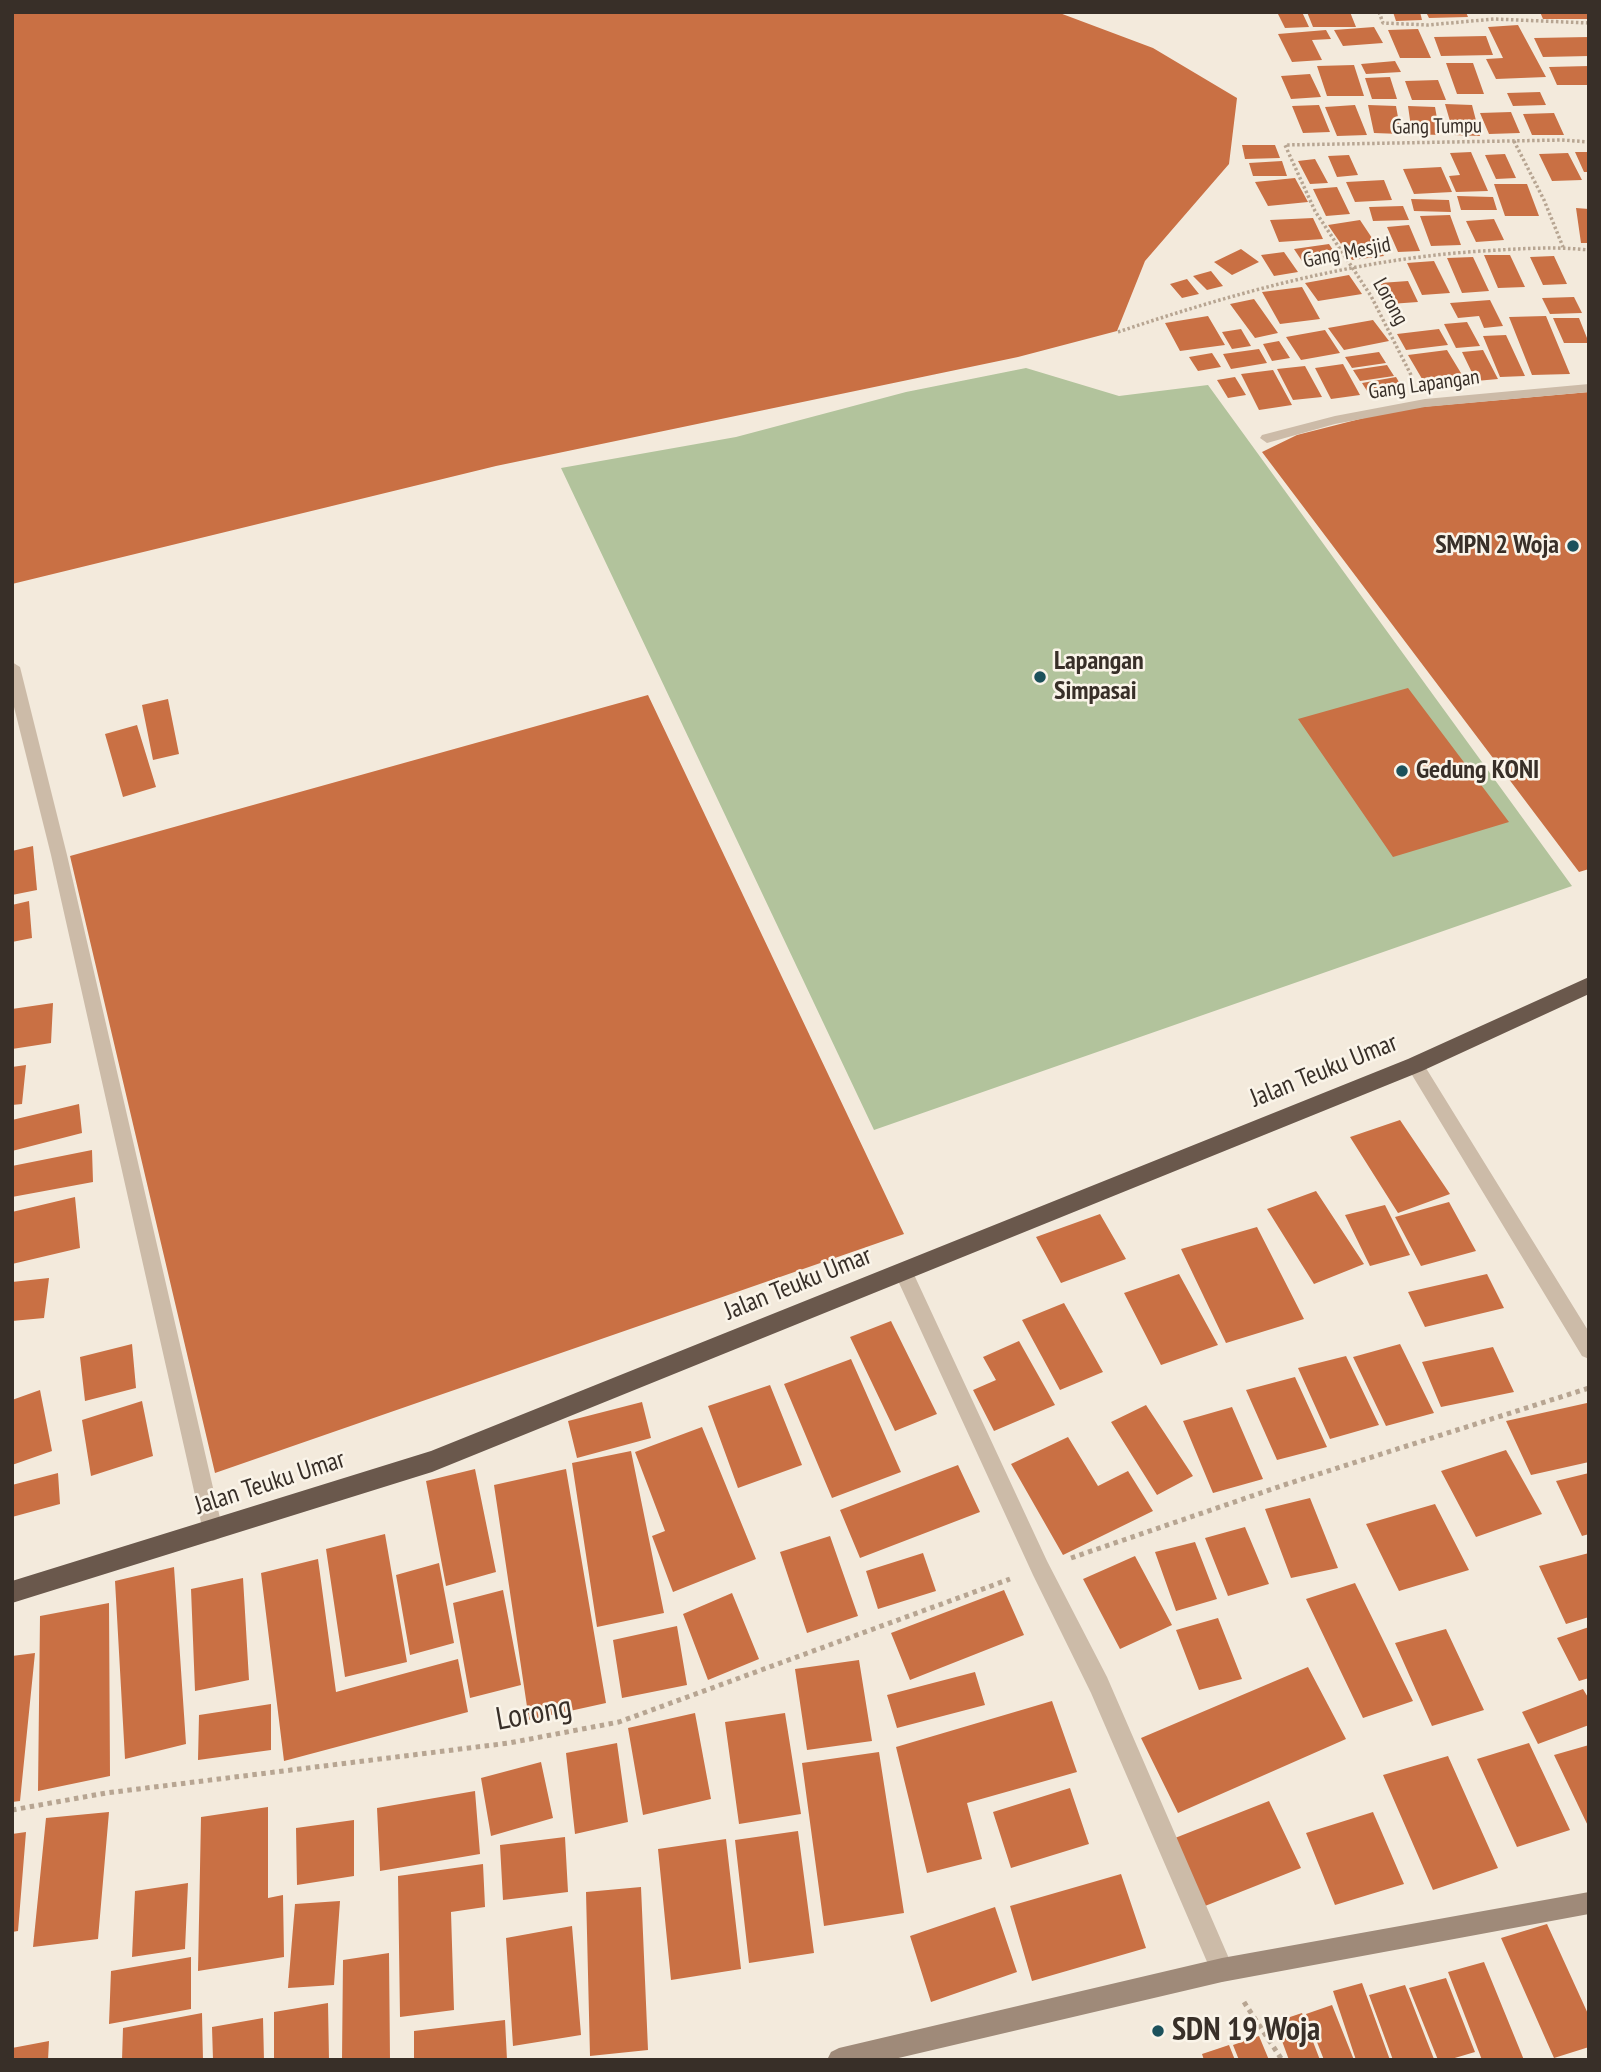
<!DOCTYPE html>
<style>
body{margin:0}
#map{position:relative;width:1601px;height:2072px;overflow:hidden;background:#f3eadc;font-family:"PT Sans Narrow",sans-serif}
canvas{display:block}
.frame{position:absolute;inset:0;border:14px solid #382f28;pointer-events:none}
</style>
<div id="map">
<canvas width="1601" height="2072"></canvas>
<div class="frame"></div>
</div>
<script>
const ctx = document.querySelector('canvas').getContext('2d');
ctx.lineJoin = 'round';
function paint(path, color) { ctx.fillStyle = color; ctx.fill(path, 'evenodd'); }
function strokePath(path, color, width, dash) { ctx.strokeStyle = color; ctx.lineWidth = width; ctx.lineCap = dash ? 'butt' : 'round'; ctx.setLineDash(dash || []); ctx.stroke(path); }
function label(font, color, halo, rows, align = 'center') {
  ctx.font = font + ' "PT Sans Narrow",sans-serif'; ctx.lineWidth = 5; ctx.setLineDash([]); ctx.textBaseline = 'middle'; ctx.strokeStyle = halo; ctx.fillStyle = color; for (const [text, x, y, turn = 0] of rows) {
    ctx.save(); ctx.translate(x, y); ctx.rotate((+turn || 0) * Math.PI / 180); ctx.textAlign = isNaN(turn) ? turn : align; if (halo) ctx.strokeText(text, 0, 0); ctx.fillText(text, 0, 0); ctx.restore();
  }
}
const green = new Path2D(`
 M1026,368L1119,396L1208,385L1572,886L874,1130L561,468L736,437L906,392Z`);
const building = new Path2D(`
 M12,12H1057L1153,48L1237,98L1229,164L1145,261L1117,331L1018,357L496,466L12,584Z
 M1277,12H1302L1309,27L1285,28Z
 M1307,12H1350L1356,27H1313Z
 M1393,12H1420L1422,20L1396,21Z
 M1426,12H1466L1468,17L1429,18Z
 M1540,12H1589V19H1543Z
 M1518,25L1546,77L1496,79L1486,59L1503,58L1488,27Z
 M1374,27L1383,43L1343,46L1334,30Z
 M1418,29L1431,58H1400L1388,30Z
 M1326,30L1331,39L1312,40L1322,60L1292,62L1278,34Z
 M1486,36L1493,55L1441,56L1434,37Z
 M1589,37V56L1543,57L1534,38Z
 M1395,61L1401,72L1366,74L1361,64Z
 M1446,63H1473L1484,94H1457Z
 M1354,65L1364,96H1327L1317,66Z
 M1589,66V85H1557L1549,67Z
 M1310,74L1321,97L1291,99L1281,76Z
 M1390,77L1397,99H1372L1365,78Z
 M1438,80L1446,100H1412L1405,81Z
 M1540,92L1546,105L1513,106L1507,93Z
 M1445,104L1472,105L1480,136L1454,135Z
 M1319,105L1330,132L1303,133L1292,106Z
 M1355,105L1367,135L1337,136L1325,107Z
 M1368,105L1396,106L1401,134L1374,133Z
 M1408,106L1435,107L1440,135L1412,134Z
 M1511,112L1520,133L1489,134L1480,113Z
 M1554,113L1564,135H1532L1523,114Z
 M1242,145H1275L1280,158L1245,159Z
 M1471,152L1488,191L1456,192L1449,176L1460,175L1450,153Z
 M1575,152H1589V172H1584Z
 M1568,153L1582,180L1552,181L1539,154Z
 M1505,154L1516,178L1496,179L1485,155Z
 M1349,155L1358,175L1337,177L1328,156Z
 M1315,159L1328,183L1310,184L1298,161Z
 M1282,161L1287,176H1253L1249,163Z
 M1441,167L1452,192L1414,194L1403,169Z
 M1295,178L1308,202L1268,206L1255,182Z
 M1384,180L1392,200L1355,202L1346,182Z
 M1494,184H1527L1539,216H1505Z
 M1337,187L1350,214L1326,216L1313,189Z
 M1457,196L1493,197L1497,210H1461Z
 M1411,199L1449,200L1451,212L1414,211Z
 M1403,206L1409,220L1373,221L1369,207Z
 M1576,208L1589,209V243H1581Z
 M1450,215L1461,245L1431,246L1420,216Z
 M1313,218L1323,239L1279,242L1270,220Z
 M1494,219L1504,240L1476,242L1466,221Z
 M1360,220L1384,256L1352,260L1328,225Z
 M1409,225L1420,251L1398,252L1387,227Z
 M1329,244L1341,262L1306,267L1294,249Z
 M1241,249L1259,262L1232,275L1214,262Z
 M1284,252L1298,272L1274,276L1261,255Z
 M1484,255H1510L1525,287L1498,288Z
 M1554,256L1567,284L1543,285L1530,257Z
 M1473,257L1489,291L1462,293L1447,258Z
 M1434,261L1450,293L1422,295L1407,263Z
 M1211,271L1223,286L1207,290L1193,276Z
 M1349,275L1362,294L1318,301L1305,283Z
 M1187,279L1199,294L1182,298L1170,284Z
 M1408,281L1418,302L1390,304L1380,283Z
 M1302,287L1320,319L1280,324L1262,292Z
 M1574,297L1582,313L1550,314L1542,298Z
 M1254,299L1278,333L1255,338L1230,304Z
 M1490,300L1503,326L1484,328L1479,316L1458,318L1450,303Z
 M1208,316L1225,345L1180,351L1165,323Z
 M1546,316L1570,374L1532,375L1509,317Z
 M1553,318H1579L1589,343H1564Z
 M1373,320L1389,341L1344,350L1328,328Z
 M1467,322L1480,346L1456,348L1444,324Z
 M1241,329L1251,346L1232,349L1222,332Z
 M1439,329L1448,345L1406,350L1397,334Z
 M1325,330L1340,353L1301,360L1286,337Z
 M1506,335L1525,376L1500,377L1483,336Z
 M1279,341L1290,358L1272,361L1263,344Z
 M1259,349L1267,363L1231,369L1223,354Z
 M1447,350L1467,383L1428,389L1408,355Z
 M1483,350L1498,379L1476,381L1462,352Z
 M1379,352L1386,363L1352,368L1345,357Z
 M1212,353L1221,367L1198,371L1189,357Z
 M1343,364L1360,395L1331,399L1315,368Z
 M1387,365L1394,376L1360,381L1353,370Z
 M1305,366L1322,397L1293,400L1277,369Z
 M1273,370L1292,405L1259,410L1241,374Z
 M1235,377L1246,395L1228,398L1217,380Z
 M1396,377L1403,389L1369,394L1362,383Z
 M1589,392V869L1579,872L1262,452L1297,435L1399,409Z
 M1408,688L1509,822L1393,857L1298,719Z
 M648,695L904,1234L215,1473L70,856Z
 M168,699L179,754L153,760L142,705Z
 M137,725L156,787L123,797L105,734Z
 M33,846L37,890L12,895V851Z
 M29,901L32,938L12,942V905Z
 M53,1003L51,1043L12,1049V1009Z
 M26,1065L22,1104L12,1105V1067Z
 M79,1104L82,1133L12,1151V1120Z
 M1400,1120L1450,1194L1398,1213L1350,1137Z
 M92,1150L93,1182L12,1197V1166Z
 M1316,1191L1364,1264L1314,1284L1267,1209Z
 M75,1197L80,1248L12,1264V1212Z
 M1449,1202L1476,1251L1421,1266L1395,1217Z
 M1385,1205L1410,1255L1370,1266L1345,1215Z
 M1100,1214L1126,1259L1061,1283L1036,1237Z
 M1257,1227L1304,1319L1226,1343L1181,1249Z
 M1179,1274L1218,1345L1161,1365L1124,1293Z
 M1487,1274L1504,1308L1425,1327L1408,1292Z
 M49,1278L44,1318L12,1321V1282Z
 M1064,1303L1103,1372L1060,1390L1022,1320Z
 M891,1321L937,1414L895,1431L850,1337Z
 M1019,1341L1055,1405L994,1431L973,1390L996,1380L983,1357Z
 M132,1344L136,1388L85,1401L80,1357Z
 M1400,1344L1434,1413L1386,1426L1353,1357Z
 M1493,1347L1514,1392L1441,1407L1422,1362Z
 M1346,1356L1379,1425L1330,1439L1298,1368Z
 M851,1359L901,1472L832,1498L784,1384Z
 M1295,1377L1327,1447L1277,1460L1246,1390Z
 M770,1385L802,1465L738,1488L708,1406Z
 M40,1390L52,1451L12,1465V1400Z
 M142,1401L153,1456L91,1476L82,1420Z
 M642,1402L651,1438L577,1458L568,1421Z
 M1587,1403L1589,1462L1531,1475L1506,1421Z
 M1146,1405L1193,1476L1157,1495L1111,1422Z
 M1232,1407L1263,1479L1213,1493L1183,1421Z
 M702,1427L756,1559L673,1592L652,1536L665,1531L635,1452Z
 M1068,1437L1098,1486L1128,1471L1153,1511L1063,1555L1011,1464Z
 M1506,1450L1542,1514L1476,1537L1441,1471Z
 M631,1451L664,1613L597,1627L572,1463Z
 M958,1465L980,1512L860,1558L840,1510Z
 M475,1469L496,1572L446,1586L426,1481Z
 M566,1469L606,1703L529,1720L494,1485Z
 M58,1473L60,1504L12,1517V1485Z
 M1589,1473V1534L1582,1536L1556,1481Z
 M1310,1498L1338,1568L1291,1578L1265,1509Z
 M1435,1504L1469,1570L1399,1591L1366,1524Z
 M1245,1527L1269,1584L1228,1596L1205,1538Z
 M385,1534L407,1662L345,1677L326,1549Z
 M830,1536L858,1616L807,1633L780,1552Z
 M1195,1542L1217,1599L1176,1611L1155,1552Z
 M923,1553L936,1591L878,1609L866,1571Z
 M1589,1553V1617L1566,1624L1539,1566Z
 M1135,1556L1172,1625L1120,1649L1083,1579Z
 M318,1559L336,1692L458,1659L468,1712L284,1761L261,1573Z
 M439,1563L454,1643L410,1655L396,1575Z
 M174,1567L186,1744L125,1759L115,1581Z
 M243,1578L249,1680L195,1691L191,1589Z
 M1355,1583L1413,1701L1363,1718L1306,1599Z
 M503,1590L521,1685L470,1698L453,1603Z
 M1004,1590L1024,1635L910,1680L891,1633Z
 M732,1593L759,1659L708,1680L683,1614Z
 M109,1603L110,1776L38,1791L40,1616Z
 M1218,1618L1242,1679L1199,1690L1176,1630Z
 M677,1626L687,1685L622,1698L613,1640Z
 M1589,1627V1678L1579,1681L1557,1638Z
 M1446,1629L1484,1710L1432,1726L1395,1643Z
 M35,1653L20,1801L12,1802V1656Z
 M859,1660L872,1741L807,1750L795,1669Z
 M1308,1667L1346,1739L1178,1813L1141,1738Z
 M975,1672L985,1705L897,1728L887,1695Z
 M1583,1689L1589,1699V1725L1538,1744L1522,1712Z
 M1052,1701L1077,1772L967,1803L982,1859L927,1873L896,1747Z
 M271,1704V1750L198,1760L199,1715Z
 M695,1713L711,1799L643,1815L628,1728Z
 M785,1713L801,1814L739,1824L725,1722Z
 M617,1743L628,1822L575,1834L566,1753Z
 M1529,1743L1570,1830L1517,1847L1477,1759Z
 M1589,1745V1828L1554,1755Z
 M879,1752L904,1913L824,1926L802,1763Z
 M1448,1756L1498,1868L1433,1890L1383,1775Z
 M541,1762L553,1818L491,1836L481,1778Z
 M1070,1788L1089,1844L1011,1868L993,1812Z
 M475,1791L480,1854L380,1871L377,1808Z
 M1269,1801L1301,1868L1205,1906L1175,1838Z
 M268,1807V1898L283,1895L284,1957L198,1971L201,1817Z
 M109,1812L98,1939L33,1947L46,1818Z
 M1373,1812L1404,1884L1335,1905L1306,1833Z
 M354,1820V1876L297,1885L296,1828Z
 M798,1831L814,1953L749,1963L735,1840Z
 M26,1832L18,1931L12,1932V1834Z
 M565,1837L568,1892L503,1900L500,1845Z
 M726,1839L741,1969L671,1980L658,1849Z
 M483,1864L485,1907L451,1912L454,2010L400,2017L398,1876Z
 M1121,1874L1146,1948L1032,1981L1010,1906Z
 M188,1883L185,1949L132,1957L135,1891Z
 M641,1887L648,2050L590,2056L586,1892Z
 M340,1901L334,1985L288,1988L295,1904Z
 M995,1907L1017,1972L931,2002L910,1936Z
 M1547,1924L1589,2016V2047L1554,2058L1501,1938Z
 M572,1926L581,2035L513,2046L506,1938Z
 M389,1953L390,2060H342L343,1960Z
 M191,1957V2009L109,2024L111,1971Z
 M1484,1962L1524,2060H1482L1448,1972Z
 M1446,1978L1475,2052L1448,2060H1438L1409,1988Z
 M1362,1983L1390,2060H1356L1333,1991Z
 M1405,1985L1434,2059L1393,2060L1369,1995Z
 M328,2003L329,2060H274V2012Z
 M1332,2005L1354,2060H1324L1306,2014Z
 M202,2013L203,2060H122L123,2028Z
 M1302,2013L1320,2060H1289L1275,2022Z
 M263,2018L264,2060H213L212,2027Z
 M505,2020L507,2060H414V2031Z
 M1259,2036L1269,2060H1239L1233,2045Z
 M49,2041L48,2060H12V2048Z
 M1229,2045L1235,2060H1204L1202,2054Z`);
const pathFar1 = new Path2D(`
 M1379,12L1383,23L1428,25L1494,19L1589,23
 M1514,141L1544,200L1563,247
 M1118,332C1237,292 1357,259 1482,251C1518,249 1553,246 1589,250
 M1411,375L1371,296L1315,211L1285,145L1562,140L1589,142`);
const path = new Path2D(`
 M1071,1558L1284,1485L1589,1388
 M12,1810L106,1793L509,1743L619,1722L1010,1579
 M1244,2002L1282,2060`);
const minor = new Path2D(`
 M1589,384V392L1425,407L1335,424L1267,443L1260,438L1262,435L1335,416L1425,399Z
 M12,662L20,667L67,855L223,1531L220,1538L213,1541L206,1538L203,1531L51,855L12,699Z
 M1415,1058L1421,1060L1589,1332V1359L1582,1356L1409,1070L1406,1065L1409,1060Z
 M903,1264L910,1266L1047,1561L1107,1677L1234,1970L1230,1978L1222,1982L1214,1978L1091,1693L1033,1575L894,1272L896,1266Z`);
const secondary = new Path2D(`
 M1589,1892V1914L1222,1982L890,2060H827L831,2052L839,2048L1222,1958Z`);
const trunk = new Path2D(`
 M1589,977V994L1422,1071L432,1472L12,1603V1581L431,1451L1408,1059Z`);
const markers = [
 [1573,546,7,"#1c515b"],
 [1040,677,7,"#1c515b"],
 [1402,771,7,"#1c515b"],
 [1158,2031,7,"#1c515b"]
];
const farStreetnames = [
 ["Gang Tumpu",1437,127,-1],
 ["Gang Mesjid",1347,253,-11],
 ["Lorong",1390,302,61],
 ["Gang Lapangan",1424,385,-8]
];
const poiNames = [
 ["SMPN 2 Woja",1559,546,"right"],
 ["Lapangan",1054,662],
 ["Simpasai",1054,692],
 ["Gedung KONI",1416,771]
];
const streetNames = [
 ["Jalan Teuku Umar",1324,1071,-22],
 ["Jalan Teuku Umar",798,1284,-22],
 ["Jalan Teuku Umar",270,1483,-18]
];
const nearStreetnames = [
 ["Lorong",534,1714,-10]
];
const nearPoinames = [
 ["SDN 19 Woja",1172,2031]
];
paint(green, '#b2c39c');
paint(building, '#c97044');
strokePath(pathFar1, '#b7a592', 3.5, [2.5, 2.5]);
strokePath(path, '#b7a592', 5, [4.5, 4.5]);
paint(minor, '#ccbba8');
paint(secondary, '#9f8a79');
paint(trunk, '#6a584c');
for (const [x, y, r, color] of markers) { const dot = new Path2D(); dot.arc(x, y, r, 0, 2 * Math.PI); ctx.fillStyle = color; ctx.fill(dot); strokePath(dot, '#faf4e9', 2.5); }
label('21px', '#382f28', '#faf4e9', farStreetnames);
label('bold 26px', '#382f28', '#faf4e9', poiNames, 'left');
label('26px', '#382f28', '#faf4e9', streetNames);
label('32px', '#382f28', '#faf4e9', nearStreetnames);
label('bold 32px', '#382f28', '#faf4e9', nearPoinames, 'left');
</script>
